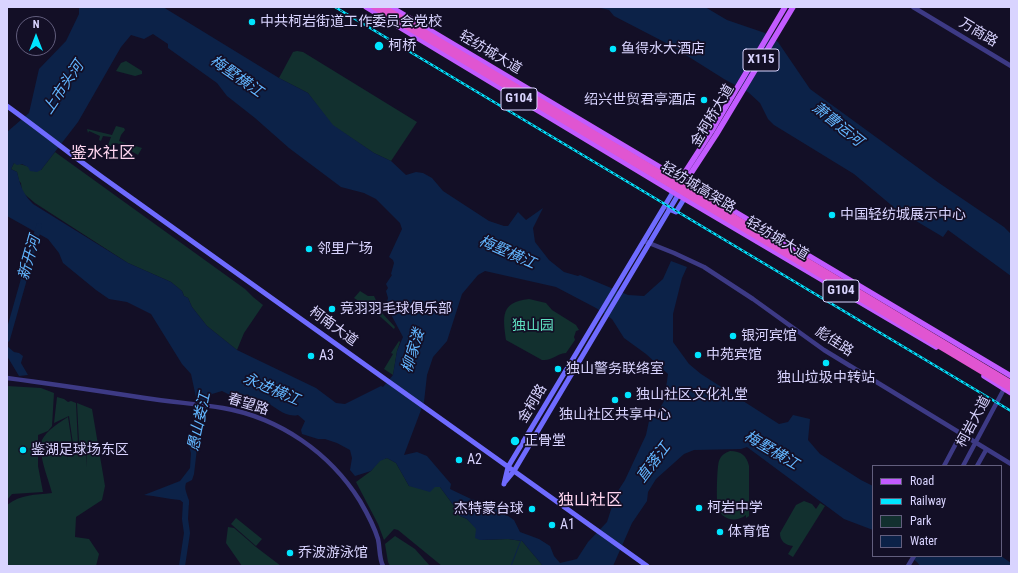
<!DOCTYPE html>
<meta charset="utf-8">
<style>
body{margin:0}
#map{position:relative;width:1018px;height:573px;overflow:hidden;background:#130f26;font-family:"Roboto Condensed",sans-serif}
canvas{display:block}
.frame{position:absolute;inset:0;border:8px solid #d9d4ff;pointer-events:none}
.legend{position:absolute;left:872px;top:465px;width:130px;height:92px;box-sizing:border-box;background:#130f26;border:1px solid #625e7d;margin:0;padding:5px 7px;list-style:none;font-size:12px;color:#d9d4ff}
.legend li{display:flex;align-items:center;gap:8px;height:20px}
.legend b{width:20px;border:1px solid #625e7d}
.north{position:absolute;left:16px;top:16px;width:40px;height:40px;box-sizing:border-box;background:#130f26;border:1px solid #625e7d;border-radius:50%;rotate:0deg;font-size:11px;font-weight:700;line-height:16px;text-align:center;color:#d9d4ff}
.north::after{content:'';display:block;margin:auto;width:14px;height:18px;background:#00e5ff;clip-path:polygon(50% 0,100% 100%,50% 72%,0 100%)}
</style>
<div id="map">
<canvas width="1018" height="573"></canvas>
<div class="frame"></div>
<ul class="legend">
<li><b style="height:5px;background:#c25bff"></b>Road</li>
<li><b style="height:5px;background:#00e5ff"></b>Railway</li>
<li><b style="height:11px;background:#12302f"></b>Park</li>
<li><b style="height:11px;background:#0c2248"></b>Water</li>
</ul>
<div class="north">N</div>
</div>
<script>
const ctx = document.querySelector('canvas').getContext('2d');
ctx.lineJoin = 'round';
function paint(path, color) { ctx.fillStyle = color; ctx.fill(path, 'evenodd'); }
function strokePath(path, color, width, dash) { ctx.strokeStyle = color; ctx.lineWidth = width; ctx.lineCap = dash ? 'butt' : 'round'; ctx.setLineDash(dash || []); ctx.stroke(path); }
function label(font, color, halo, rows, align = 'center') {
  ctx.font = font + ' "Roboto Condensed","Noto Sans SC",sans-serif'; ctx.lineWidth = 3.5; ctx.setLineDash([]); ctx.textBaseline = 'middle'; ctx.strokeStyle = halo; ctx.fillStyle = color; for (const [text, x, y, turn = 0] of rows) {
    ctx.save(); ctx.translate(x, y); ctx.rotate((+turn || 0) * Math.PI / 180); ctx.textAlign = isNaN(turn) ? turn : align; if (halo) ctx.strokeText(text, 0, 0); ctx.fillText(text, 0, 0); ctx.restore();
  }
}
const green = new Path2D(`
 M297,51L303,52L417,122L391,161L374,153L332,125L308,93L279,78L293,52Z
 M126,61L142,71V74L135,76L116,71L121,63Z
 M116,126L124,128L125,130L121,135L119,141L142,148L138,155L126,148L125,151H123L121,145C116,142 113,143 110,147L108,145L111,137L103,136L101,141L99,140L100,136L89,131L88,133L87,129L112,135Z
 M55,152L245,289L253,297L263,305L244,333L237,350L207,326L192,307L188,298L184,296L182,291L171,282L128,263L35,203L22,192L21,183L19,181L17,172L11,169L14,163C23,164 32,168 41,170Z
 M360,291L368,296H374L382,313L395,327L394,329L373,310L354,298Z
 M529,299L546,303L552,310L576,325L579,330L576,331L574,337L575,340L566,353C555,354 553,361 542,360L506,340C503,317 500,302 529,299Z
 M399,341L400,342L397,351L393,375L384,369L393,354L391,353Z
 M7,386L41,388L54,393L52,426L48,431L38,435V466L43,492L12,494L7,500Z
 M57,397L64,399L68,402L71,401L76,403L78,444H85L87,467L86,443H79L77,403L92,409L105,486L102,500L76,517L75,537L89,539L99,554L96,566H7V505C21,494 35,495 52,493C49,480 37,453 42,440C46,431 60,422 68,417L72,444H67L68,460V445L73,444L69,416L54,423Z
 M730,451C741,451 747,456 749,466V516L746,518V515C736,523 722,520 718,508C716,502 717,466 719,461C721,455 725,453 730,451Z
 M387,458L396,463L409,486L440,487L454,506L460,516L467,519L477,529L480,540L508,539L522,541L543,566H442L398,530L394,529L384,540L378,524L356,482L371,471L380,460Z
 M804,501L812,504L816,509L820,503L825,506L793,557L788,554L793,546C785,545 780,541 780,533L796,505Z
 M236,518L262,539L256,546L231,524Z
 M228,527L234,528L256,547L281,566H242L226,543Z
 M395,536L415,549L430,566H390L388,562L385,544Z`);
const water = new Path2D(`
 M79,7H163L279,78L308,93L333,125L374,153L391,161L406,175L416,172L423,173L432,178L443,191L489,221L504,226H508L518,212L526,220L543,208L533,228L535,242L549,260L564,272L578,276L580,275L628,295L644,296L663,279L671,261L687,267L682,278L673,314V342L689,364L701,374L779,424L788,422L793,415L810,419L808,440L820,454L861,480L873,486V530L844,519L747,447L741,449L694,450L684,454L656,479L648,492L647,501L632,523L613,566H543L522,541L508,539L480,540L475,538L476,529L467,519L460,516L453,509L454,506L440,487H435L430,492L409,486L396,463L387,458L380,461L371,471L355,476L350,470L352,458L350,450L337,443L325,439H318L302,434L301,430L305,421L298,415C285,418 277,407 265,402C259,400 249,403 242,404L232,396L222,391L212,394C207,403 208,406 206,416C204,424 196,430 198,440L194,474L192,480L186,483C183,491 190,497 189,505H186L180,500C168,499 156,496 144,495L180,481L190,468L191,453L188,443L193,434L197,402L191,374L182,364L151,314L127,302L109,299L96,290L63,263L59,253L48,239L7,216V132L29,113L39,69L66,41L79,14ZM153,34L168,44V48L217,83L227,96L255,118L289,148L341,187L364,193L376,199L400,223L402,229L389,257L393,260L394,263L391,274L392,275L386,284L388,288L386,291L388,298L386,305L403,337L397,351L393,375L383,387L381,386L345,404L336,403L316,388L237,350L207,326L192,307L188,298L184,296L182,291L171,282L128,263L33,204C22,192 21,187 17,172L11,169L14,163L17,165L22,164L28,167L30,171L37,172L41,170L78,122L121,47L131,35L144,39ZM485,271L556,287L596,308L612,319L624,338L646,354L668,374L666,388L669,392L655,417L649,421L646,435L625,480L616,494L607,522L588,542L577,559L560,563L554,556L550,546L539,539L520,532L514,520L492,505L471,499L450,489L451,484L427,456L417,452L404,455L424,402L427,375L433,357L447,341L462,294L478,275Z
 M597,7H705L727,20L765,33L778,42L810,89L939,183L1004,227L1011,234V276L948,230L943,237L896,209L854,174L774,125L768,119L760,103L748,92L724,79L670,45L614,16L609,10Z
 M7,346L14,352L19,353L23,356L21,363L28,375L19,376L7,356Z
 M909,556H1001L1011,563V566H920L917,562Z`);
const stream = new Path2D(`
 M511,566L521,540`);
const river = new Path2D(`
 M7,339L39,226
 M182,566L187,533L185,519L186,501L184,499`);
const tertiary = new Path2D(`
 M913,7L1011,66
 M644,241L674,253L704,267L753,299L824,350L1011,464
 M7,378C53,384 99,391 145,398C171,402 198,404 223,408C280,418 330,453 360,501C367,513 374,526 378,539C380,548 379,558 383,566
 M944,466L961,434
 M963,466L1004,389
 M977,466L986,450
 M908,566L914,556`);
const secondary = new Path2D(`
 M7,106C39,129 70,154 102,177C284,307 466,436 647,566
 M669,209L676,212L684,199
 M505,482L514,471L678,195
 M504,484L508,467L673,192`);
const primary = new Path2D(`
 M366,7L673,192L936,347
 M391,7L1011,376
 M678,183L711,132L785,7
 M684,184L716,135L793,7
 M984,376L1011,393`);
const rail = new Path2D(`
 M335,7L1011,411`);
const trunkBridge = new Path2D(`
 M374,7L1011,389
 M383,7L1011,383`);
const markers = [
 [252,22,4,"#00e5ff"],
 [379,46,5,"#00e5ff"],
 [613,49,4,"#00e5ff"],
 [704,100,4,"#00e5ff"],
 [832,215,4,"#00e5ff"],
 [309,249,4,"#00e5ff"],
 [332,309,4,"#00e5ff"],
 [733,336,4,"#00e5ff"],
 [698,355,4,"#00e5ff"],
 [311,356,4,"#00e5ff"],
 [826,363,4,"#00e5ff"],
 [558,369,4,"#00e5ff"],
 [628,395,4,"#00e5ff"],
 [615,400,4,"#00e5ff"],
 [515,441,5,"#00e5ff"],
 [23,450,4,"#00e5ff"],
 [459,460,4,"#00e5ff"],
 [699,508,4,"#00e5ff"],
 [532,509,4,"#00e5ff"],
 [552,525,4,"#00e5ff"],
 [720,532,4,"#00e5ff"],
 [290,553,4,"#00e5ff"]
];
const shields = [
 [761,60,36],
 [519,99,36],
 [841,291,36]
];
const shieldNames = [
 ["X115",761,60],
 ["G104",519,99],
 ["G104",841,291]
];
const poiNames = [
 ["中共柯岩街道工作委员会党校",260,22],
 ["柯桥",388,46],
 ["鱼得水大酒店",621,49],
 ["绍兴世贸君亭酒店",696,100,"right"],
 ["中国轻纺城展示中心",840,215],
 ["邻里广场",317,249],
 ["竞羽羽毛球俱乐部",340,309],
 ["银河宾馆",741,336],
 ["中苑宾馆",706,355],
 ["A3",319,356],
 ["独山警务联络室",566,369],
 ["独山垃圾中转站",826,378,"center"],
 ["独山社区文化礼堂",636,395],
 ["独山社区共享中心",615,415,"center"],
 ["正骨堂",524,441],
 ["鉴湖足球场东区",31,450],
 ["A2",467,460],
 ["柯岩中学",707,508],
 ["杰特蒙台球",524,509,"right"],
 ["A1",560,525],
 ["体育馆",728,532],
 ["乔波游泳馆",298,553]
];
const streetNames = [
 ["万商路",978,33,31],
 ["轻纺城大道",490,53,31],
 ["金柯桥大道",713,116,-59],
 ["轻纺城高架路",698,188,31],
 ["轻纺城大道",777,239,31],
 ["柯南大道",333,327,36],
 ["彪佳路",834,342,33],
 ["金柯路",533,404,-59],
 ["春望路",248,405,17],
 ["柯岩大道",974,422,-62]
];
const parkNames = [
 ["独山园",533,326]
];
const waterNames = [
 ["梅墅横江",236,77,35],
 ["上市头河",64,88,-56],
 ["萧曹运河",837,125,39],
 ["梅墅横江",507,253,24],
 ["新开河",30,258,-74],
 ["柳家溇",414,351,-73],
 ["永进横江",271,390,23],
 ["愚山娄江",200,422,-78],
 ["梅墅横江",771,451,31],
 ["直落江",654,463,-53]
];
const quarterNames = [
 ["鉴水社区",103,154],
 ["独山社区",590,501]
];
paint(green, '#12302f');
paint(water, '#0c2248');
strokePath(stream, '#0c2248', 1);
strokePath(river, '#0c2248', 6);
strokePath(tertiary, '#3d3a85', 4.5);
strokePath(secondary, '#6f6bff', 5);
strokePath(primary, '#c25bff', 5.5);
strokePath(rail, '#00e5ff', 2.5);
strokePath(rail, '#130f26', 1, [3]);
strokePath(trunkBridge, '#e055d1', 6);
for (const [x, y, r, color] of markers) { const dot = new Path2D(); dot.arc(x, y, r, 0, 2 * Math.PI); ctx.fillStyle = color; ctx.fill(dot); strokePath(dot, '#130f26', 1.5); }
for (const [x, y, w] of shields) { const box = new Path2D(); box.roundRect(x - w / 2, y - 11, w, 22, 3); ctx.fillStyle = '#130f26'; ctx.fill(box); strokePath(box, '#d9d4ff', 1); }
label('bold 13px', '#d9d4ff', null, shieldNames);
label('14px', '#d9d4ff', '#130f26', poiNames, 'left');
label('14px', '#d9d4ff', '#130f26', streetNames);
label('14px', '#5fe0c0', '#130f26', parkNames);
label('italic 15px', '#62b6ff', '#130f26', waterNames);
label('16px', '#ffd6f0', '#130f26', quarterNames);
</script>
